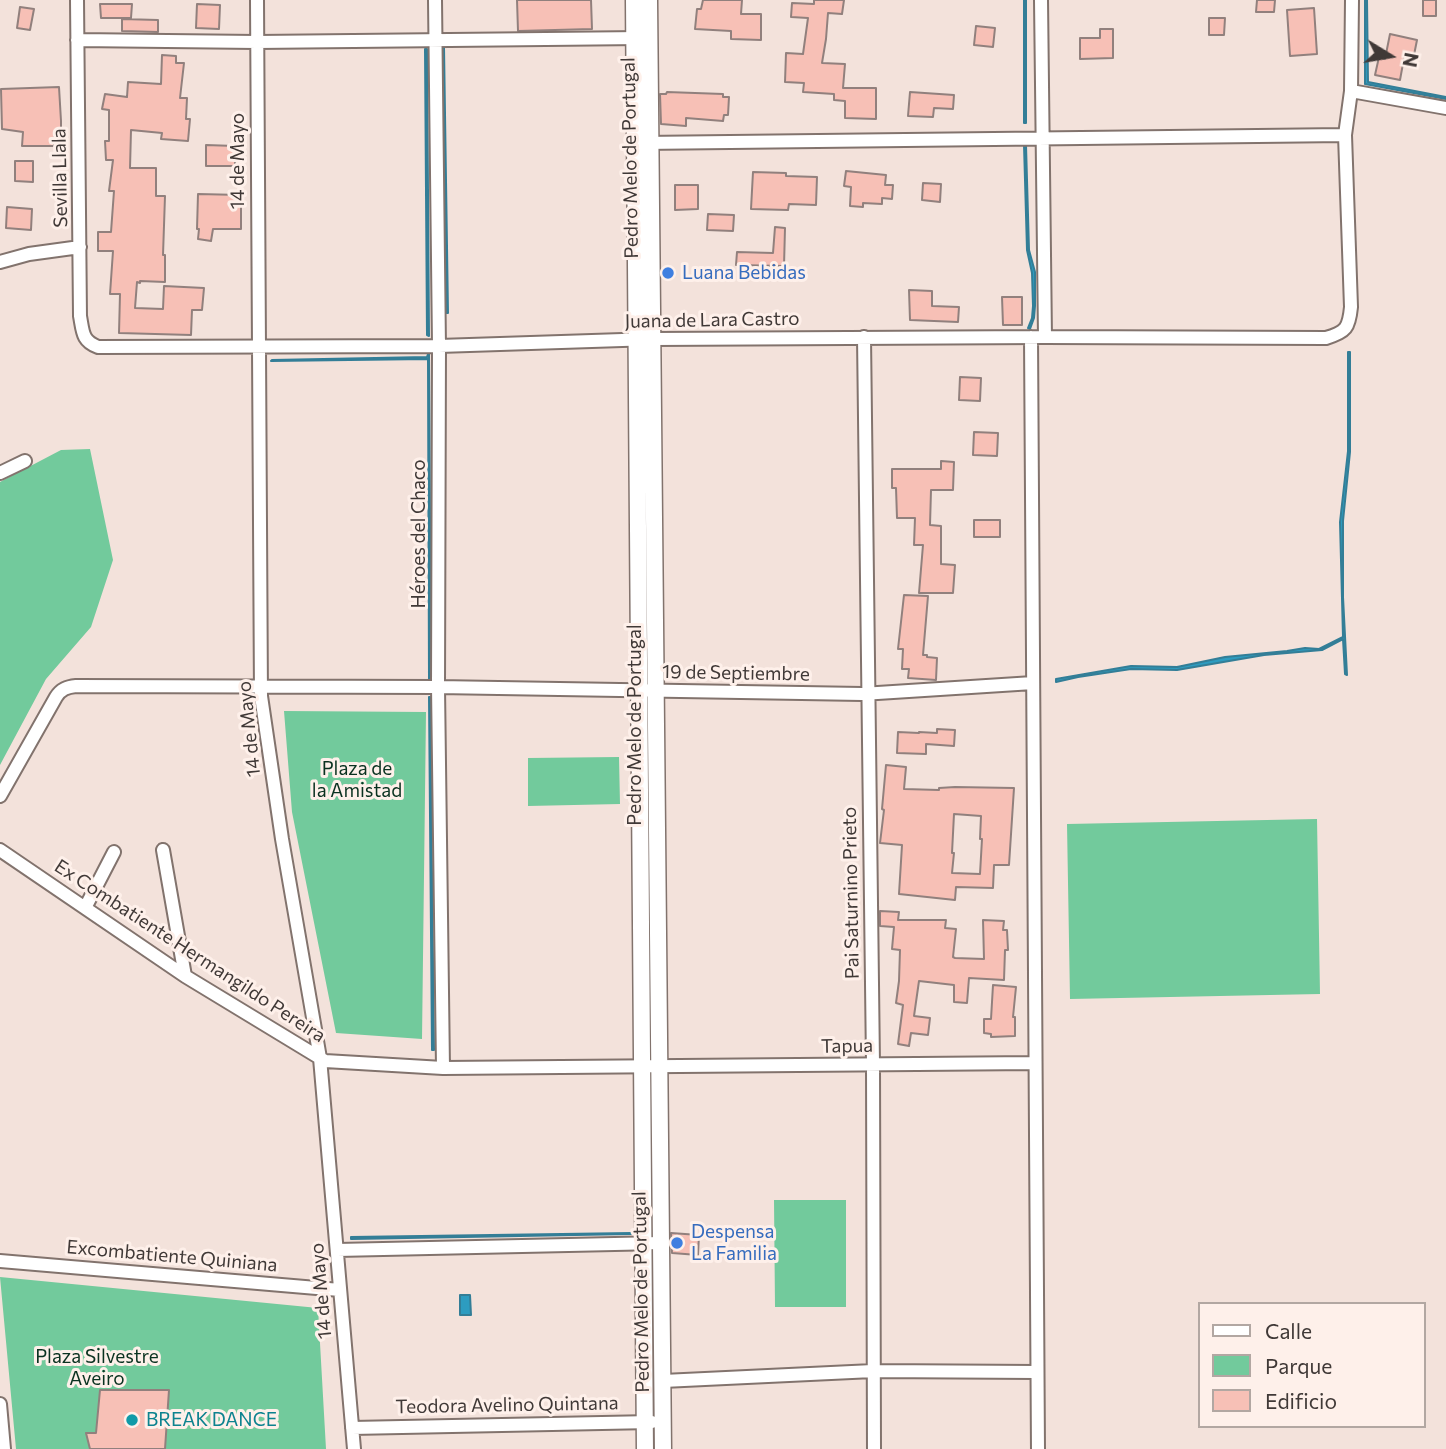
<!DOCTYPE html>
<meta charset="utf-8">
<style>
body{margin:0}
#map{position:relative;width:1446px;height:1449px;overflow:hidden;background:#f3e2db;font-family:Commissioner,sans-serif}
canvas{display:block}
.legend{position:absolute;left:1198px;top:1302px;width:228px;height:126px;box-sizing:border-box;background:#fef0ea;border:2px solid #b2a7a2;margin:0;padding:9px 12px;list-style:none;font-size:21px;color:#403937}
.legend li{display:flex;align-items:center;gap:14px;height:35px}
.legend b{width:35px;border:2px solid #b2a7a2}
.north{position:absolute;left:1355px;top:21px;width:70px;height:70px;-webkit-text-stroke:5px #fef0ea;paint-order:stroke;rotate:101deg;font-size:19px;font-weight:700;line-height:28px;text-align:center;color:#403937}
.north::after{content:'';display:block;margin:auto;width:24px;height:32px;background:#403937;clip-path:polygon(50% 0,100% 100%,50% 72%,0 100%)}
</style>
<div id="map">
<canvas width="1446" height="1449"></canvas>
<ul class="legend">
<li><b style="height:9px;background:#fff"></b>Calle</li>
<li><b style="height:19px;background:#72ca9c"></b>Parque</li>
<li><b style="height:19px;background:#f7c0b6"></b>Edificio</li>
</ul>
<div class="north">N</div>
</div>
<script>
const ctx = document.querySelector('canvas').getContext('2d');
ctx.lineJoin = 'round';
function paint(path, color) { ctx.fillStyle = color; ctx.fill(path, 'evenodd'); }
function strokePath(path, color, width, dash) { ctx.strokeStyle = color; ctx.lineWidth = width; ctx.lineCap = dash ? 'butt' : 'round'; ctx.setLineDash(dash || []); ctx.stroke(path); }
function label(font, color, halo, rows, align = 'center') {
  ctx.font = font + ' Commissioner,sans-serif'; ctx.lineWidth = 6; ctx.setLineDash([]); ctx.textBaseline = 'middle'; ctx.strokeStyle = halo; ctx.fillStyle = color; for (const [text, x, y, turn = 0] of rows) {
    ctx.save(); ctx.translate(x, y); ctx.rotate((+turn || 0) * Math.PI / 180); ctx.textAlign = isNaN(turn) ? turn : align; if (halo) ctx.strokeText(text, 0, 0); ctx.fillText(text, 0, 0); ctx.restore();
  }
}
const green = new Path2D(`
 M90,449L113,560L91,627L46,679L0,765V482L61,450Z
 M284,711L426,712L422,1039L336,1033L292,812Z
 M619,757L620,804L528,806V758Z
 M1317,819L1320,994L1070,999L1067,824Z
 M650,891L652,1051L651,1052H650L647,892Z
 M650,1081L652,1082L653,1230H651L650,1229Z
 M774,1200H846V1307H775Z
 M651,1262L654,1263L655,1408L652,1410Z
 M0,1277L318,1308L326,1449H16Z`);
const water = new Path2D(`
 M1024,0H1026V123H1024Z
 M1365,0H1367L1368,82L1446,97V99L1365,84Z
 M444,47L448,313H446L442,48Z
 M425,49H427L429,336L427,335Z
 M1024,145H1026L1029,250L1035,272V306L1034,318L1030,329L1028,328L1032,318L1033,306L1032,273L1027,250Z
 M1348,352H1350V452L1343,521V597L1347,675L1345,674L1343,639L1322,650L1264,655L1177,670L1131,669L1078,677L1056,682V679L1131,666L1177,667L1225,657L1287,651L1305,648L1319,649L1343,637L1340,522L1348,451Z
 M428,354H429L431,680L429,679L428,359L271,361L272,360L427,357Z
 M429,697H430L434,1050H432Z
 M632,1233V1234L351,1239V1237Z
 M460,1295H470L471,1315H460Z`);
const building = new Path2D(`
 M517,0H591L592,29L518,31Z
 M703,0H742L741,14H761V40L731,39V31L695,29L697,9H701Z
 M814,0H844L842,14L828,13L826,39L822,63L845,64L843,88H876V119L845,118V101L834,100V94L803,92L804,83L785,82L786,53L803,54L808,18L791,17L792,3L814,4Z
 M1257,0H1275L1274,12H1256Z
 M1423,0H1436V16H1423Z
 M100,4H132L131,18H101Z
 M197,4L220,5L219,29L196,28Z
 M20,7L34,9L30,30L17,28Z
 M1314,8L1317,54L1290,56L1287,10Z
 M1209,18H1225L1224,35H1209Z
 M122,19L158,20V32L122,31Z
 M976,26L995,28L993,47L974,45Z
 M1100,29H1113V58L1080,59V38H1100Z
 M1390,34L1417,40L1413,60L1404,58L1400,80L1375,75L1379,57L1385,59Z
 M162,55L176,56V63H184L180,98H187L186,119H190L188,141L161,139L162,133L131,130L130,168H156V196H165L163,255H165V282L140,281V283L137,282L135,308L163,309L164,286L204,288L202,310H192L191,335L119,333L120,294H110L113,251H98V232H111L114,191H109L113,160H106L105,141H109V110L102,109L105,94L127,97L128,82L161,84Z
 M59,87L61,121V138L54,137V146H22L23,132L2,129L1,89Z
 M667,92L723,94V97H729L728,115H724L723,121L686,118V126L661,124L660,94H666Z
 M910,92L954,95L953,109L934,108L933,117L908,116Z
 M206,145L235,146V166H206Z
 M15,161H33V182L15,181Z
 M846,171L886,175L885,185H893L892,199L882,198V204L863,203V207L850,206L851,187L844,186Z
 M753,172L786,173V176L817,177L816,205L789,204L788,210L751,209Z
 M923,183L941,184L940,202L922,200Z
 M675,185H698V209L675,210Z
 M198,194L241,195V229H213L211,241L198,239L199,229H197Z
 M7,207L32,209L31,230L6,228Z
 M708,214L734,215L733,231L707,230Z
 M775,227L785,228L784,266L736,265L737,252L773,253Z
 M909,290L932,291V306L959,307L958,322L910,320Z
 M1002,297H1022V325H1003Z
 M960,377L981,378L980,401L959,400Z
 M974,432L998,433L997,456L973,455Z
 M941,461L954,462L953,490H931L930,525L941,526V564L955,565L953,593H919L923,545H914L915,518H897L896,488H892V469H941Z
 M974,520H1000V537H974Z
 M904,595L928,596L923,655H927V657L937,658L936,680L908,678L909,669H902L903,649H898Z
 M937,729L955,730L954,746L926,744V754L897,753L898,732L919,733V732L937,733Z
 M886,765L906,767L904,789L939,790V788L955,787L1014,788L1009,865H994L993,888L956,887L955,900L899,894L902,845L880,843L884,810L882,809ZM954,814L981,816L980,839H982L980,874L952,873L954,853H952Z
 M880,911L899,912L898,920H946L945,928L956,929L953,957L955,958L984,959L983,920L1004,921L1003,930H1007L1008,950H1005L1004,980L969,978L967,1003L954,1002V985L919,981L914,1016L930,1018L928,1035L911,1033L909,1046L898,1044L903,1005L896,1003L899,981L900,950L892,949L894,927L880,926Z
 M993,985L1016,987L1013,1017H1015V1036L991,1037V1034L984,1033V1019H991Z
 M671,1233L699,1235L698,1255L672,1253Z
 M100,1390H169L165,1449H90L86,1433H96Z`);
const minor = new Path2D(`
 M77,0L80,316C83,332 82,341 98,347L439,346L653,339L1045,337L1326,338C1346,332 1349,328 1351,307L1345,135L1351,91L1352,0
 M257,0L261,696L282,839L320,1058L354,1449
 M435,0L439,346L438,687L443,1068
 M1041,0L1045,337
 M77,40L257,42L642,38
 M1351,91L1446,108
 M642,143L1345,135
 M0,262L29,254L80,247
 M864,337L873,1064L874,1449
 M1031,337L1038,1449
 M0,473L25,461
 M0,796L56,697C61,689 67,687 76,686L438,687L862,694L1033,683
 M0,850L185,976L325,1061L443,1068L1035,1063
 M163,850L185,976
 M85,908L114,852
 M337,1250L661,1243
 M0,1261L340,1290
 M663,1381L873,1371L1037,1372
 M0,1404L4,1449
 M352,1428L652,1422`);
const tertiary = new Path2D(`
 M634,0L645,1449
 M649,0L663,1449`);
const markers = [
 [668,273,7,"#3f7fe0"],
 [677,1243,7,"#3f7fe0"],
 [132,1420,7,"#0f9aa8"]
];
const streetNames = [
 ["Pedro Melo de Portugal",630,158,-91],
 ["14 de Mayo",238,161,-90],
 ["Sevilla Llala",60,178,-91],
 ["Juana de Lara Castro",712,320,-1],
 ["Héroes del Chaco",419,534,-90],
 ["19 de Septiembre",736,673,1],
 ["Pedro Melo de Portugal",635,725,-90],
 ["14 de Mayo",249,729,-96],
 ["Pai Saturnino Prieto",851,893,-91],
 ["Ex Combatiente Hermangildo Pereira",190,951,33],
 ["Tapua",847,1046,-1],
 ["Excombatiente Quiniana",172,1256,5],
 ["14 de Mayo",321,1291,-95],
 ["Pedro Melo de Portugal",641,1292,-91],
 ["Teodora Avelino Quintana",507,1405,-1]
];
const shopNames = [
 ["Luana Bebidas",682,273],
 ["Despensa",691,1232],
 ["La Familia",691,1254]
];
const parkNames = [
 ["Plaza de",357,769],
 ["la Amistad",357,791],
 ["Plaza Silvestre",97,1357],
 ["Aveiro",97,1379]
];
const cultureNames = [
 ["BREAK DANCE",146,1420]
];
paint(green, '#72ca9c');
paint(water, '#2d9cc0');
strokePath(water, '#337e97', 2);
paint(building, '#f7c0b6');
strokePath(building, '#91807d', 2);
strokePath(minor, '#82736d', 16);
strokePath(tertiary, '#82736d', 19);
strokePath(minor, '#fff', 12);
strokePath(tertiary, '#fff', 16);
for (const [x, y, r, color] of markers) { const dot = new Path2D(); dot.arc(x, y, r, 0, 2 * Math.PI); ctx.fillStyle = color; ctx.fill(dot); strokePath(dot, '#fef0ea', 2.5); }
label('19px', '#403937', '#fef0ea', streetNames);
label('19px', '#366cbe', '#fef0ea', shopNames, 'left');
label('19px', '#0a3220', '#fef0ea', parkNames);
label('19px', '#0d838f', '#fef0ea', cultureNames, 'left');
</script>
